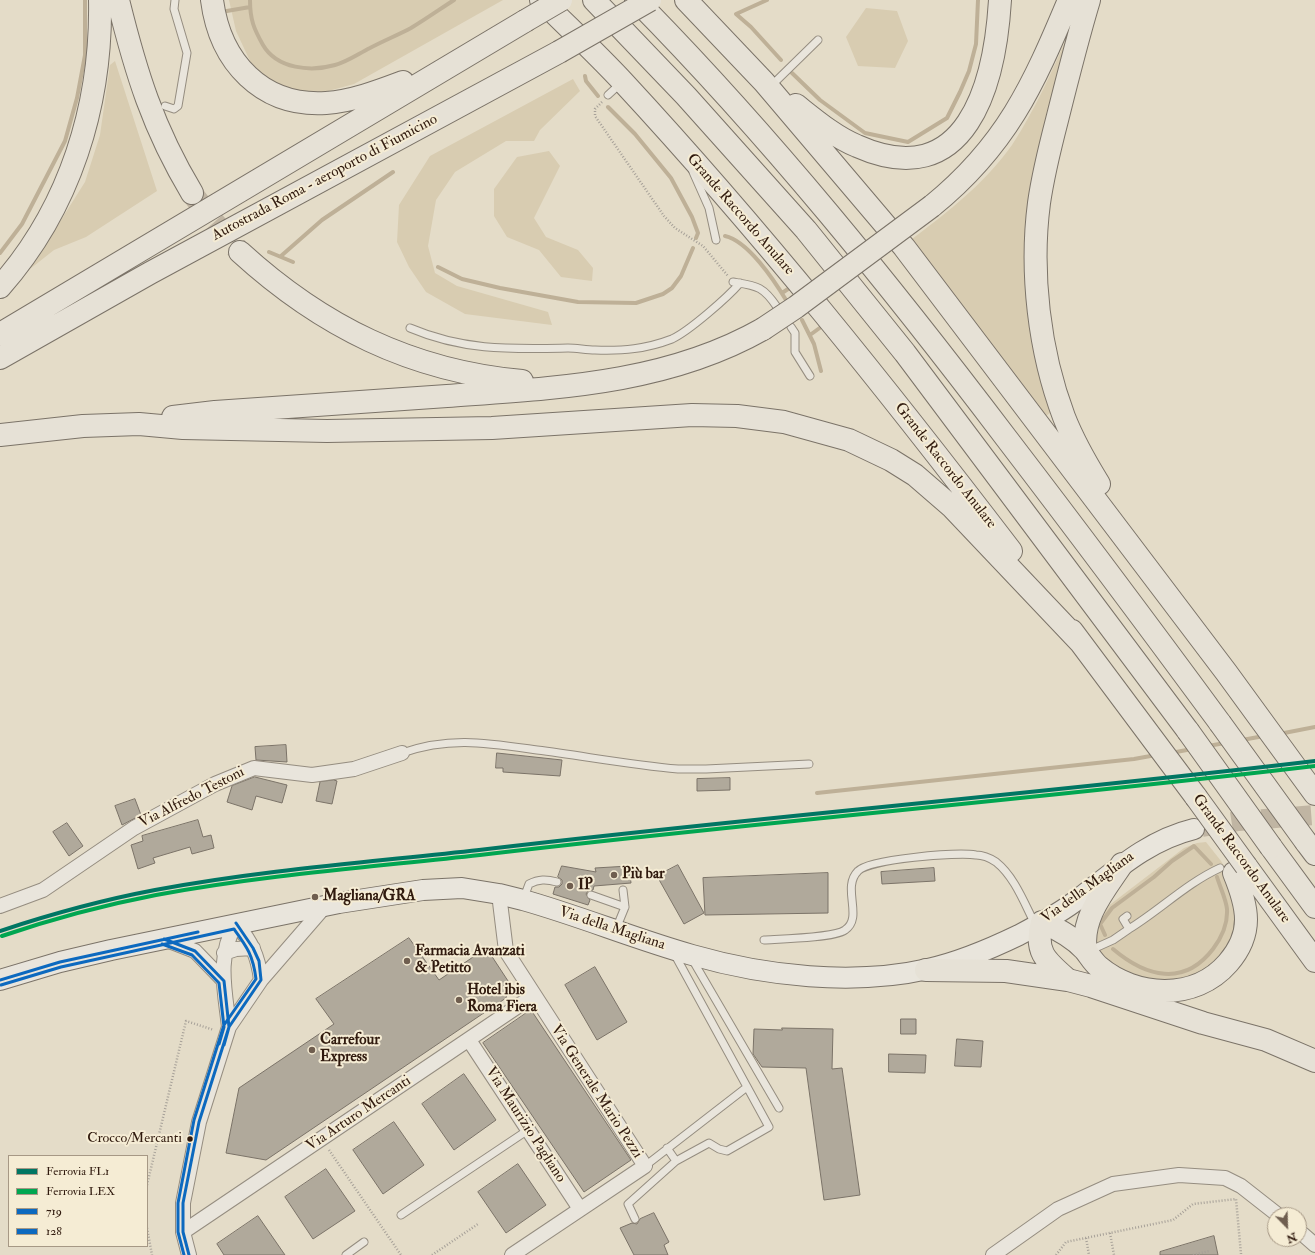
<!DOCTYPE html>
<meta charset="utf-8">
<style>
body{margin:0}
#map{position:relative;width:1315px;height:1255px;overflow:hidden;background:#e4dcc8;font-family:"IM FELL Double Pica",serif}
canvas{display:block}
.legend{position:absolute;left:8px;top:1155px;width:140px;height:92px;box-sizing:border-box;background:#f5ecd4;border:1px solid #a69885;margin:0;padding:5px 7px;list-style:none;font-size:12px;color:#301a0e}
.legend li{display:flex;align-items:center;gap:8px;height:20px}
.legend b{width:20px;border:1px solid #a69885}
.north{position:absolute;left:1267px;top:1207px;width:40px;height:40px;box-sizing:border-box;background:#f5ecd4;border:1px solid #a69885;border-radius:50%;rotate:157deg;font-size:11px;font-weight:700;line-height:16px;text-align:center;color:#301a0e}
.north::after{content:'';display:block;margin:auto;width:14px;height:18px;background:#6f5e4f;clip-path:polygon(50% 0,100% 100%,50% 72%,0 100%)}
</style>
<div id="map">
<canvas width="1315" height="1255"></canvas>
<ul class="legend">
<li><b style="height:5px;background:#007663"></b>Ferrovia FL1</li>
<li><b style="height:5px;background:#00a651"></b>Ferrovia LEX</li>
<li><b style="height:5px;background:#0c69bf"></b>719</li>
<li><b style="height:5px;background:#0c69bf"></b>128</li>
</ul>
<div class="north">N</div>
</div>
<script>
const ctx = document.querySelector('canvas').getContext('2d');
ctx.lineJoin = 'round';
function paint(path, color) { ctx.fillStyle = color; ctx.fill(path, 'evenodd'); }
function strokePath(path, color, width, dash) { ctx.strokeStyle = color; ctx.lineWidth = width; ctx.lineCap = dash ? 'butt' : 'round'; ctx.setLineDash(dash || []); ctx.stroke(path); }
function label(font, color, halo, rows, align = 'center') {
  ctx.font = font + ' "IM FELL Double Pica",serif'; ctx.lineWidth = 4; ctx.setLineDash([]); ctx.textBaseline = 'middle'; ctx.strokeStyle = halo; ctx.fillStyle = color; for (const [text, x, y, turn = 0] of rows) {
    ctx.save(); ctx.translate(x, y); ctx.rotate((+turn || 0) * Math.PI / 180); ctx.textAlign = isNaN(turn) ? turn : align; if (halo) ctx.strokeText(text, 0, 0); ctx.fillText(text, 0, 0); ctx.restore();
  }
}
const green = new Path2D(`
 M229,0H503L354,84L321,93H297L260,75L250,61L236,31Z
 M866,8L897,11L908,41L895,68L858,66L846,37Z
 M1069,33L1038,194L1054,410L1046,416L912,239C948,212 986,182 1012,145C1035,110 1052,71 1069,33Z
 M115,61L157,191L86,237L54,250L30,269L85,182L100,135L110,65Z
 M573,79L580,91L540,130L534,141H506L455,172L436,200L428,246L435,273L457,286L548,312L552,325L465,314L426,292L409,267L397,242L399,205L430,156Z
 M549,151L560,166L534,218L546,237L578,250L593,268L592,281L561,277L539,250L507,237L494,216V189L517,157Z
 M1206,842L1221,861L1237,888L1234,949L1178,986L1123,973L1096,951L1093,937L1103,910L1184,848L1197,843Z`);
const stream = new Path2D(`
 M250,0C250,20 254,29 263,45C277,69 311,72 335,65C347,62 358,54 370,48C383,41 398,35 411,28C426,19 440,9 454,0
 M767,0L736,14L751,27L781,60
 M221,12L250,7
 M792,73L820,100L865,133L908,142L947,118L960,92L969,71L976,44L978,0
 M585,76L586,81L598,96
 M608,107L635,134L671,178L692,217L698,233L696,238
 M725,236C748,241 774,280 786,300
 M269,252L293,262
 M0,253L22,224L65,141L77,98L85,55V0
 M281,256L322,220L393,172
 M438,267L462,279L500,288L578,302L636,303L663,294L672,288L681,276L693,248
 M782,293L788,289
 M802,320L814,344L821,371
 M810,335L821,327
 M1279,734L1315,727
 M1242,740L1264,736
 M1208,746L1225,743
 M1171,753L1192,749
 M817,793L1134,759L1156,755
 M1105,935L1100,924L1112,908L1154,877L1172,861L1194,846L1211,864
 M1113,949C1146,977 1184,987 1213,949C1222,937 1228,925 1227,909C1226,899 1220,887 1217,877`);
const building = new Path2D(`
 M286,745L287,762L256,760L255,747Z
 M497,753L562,760L560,776L503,772V768H496Z
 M255,777L287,785L282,803L256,796L252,810L227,802L232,786Z
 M730,778V790L697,791V779Z
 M334,780L337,781L332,804L316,801L320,782Z
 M135,799L141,815L122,825L115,806Z
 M198,820L203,837L211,835L214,848L192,854L190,847L153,858L155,863L138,869L131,845L143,841L142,836Z
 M67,823L83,846L69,856L53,832Z
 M678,865L704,913L684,924L657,876Z
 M562,866L596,872L595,868L629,866L631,883L594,886L593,890L588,891L586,894L590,900L588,905L553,894L555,887H559L562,884V880L558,877Z
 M934,868L935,881L882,884L881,872Z
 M828,873V913L705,915L703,878Z
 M409,938L439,980L482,951L491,955L510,984L506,998L266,1160L226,1153L239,1088L334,1024L316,999Z
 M595,967L627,1022L597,1040L565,985Z
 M531,1010L631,1160L584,1192L483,1043Z
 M901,1019H916V1034H901Z
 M782,1028L833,1029L832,1069L842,1068L860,1195L824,1200L806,1068L762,1067L753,1054L754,1029L782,1030Z
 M957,1039L983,1041L981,1067L955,1066Z
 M889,1054L926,1055L925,1073L889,1072Z
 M464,1074L496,1120L454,1150L422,1104Z
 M394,1122L424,1165L383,1194L353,1150Z
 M518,1164L546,1205L506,1233L478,1192Z
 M326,1169L355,1211L313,1239L285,1197Z
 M654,1213L669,1242L664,1245L668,1255H634L620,1228L632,1223L637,1224L640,1219Z
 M258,1216L285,1255H224L217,1244Z
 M1214,1236L1218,1255H1160V1252Z`);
const secondaryTunnel = new Path2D(`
 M1202,827L1239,821L1315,815`);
const highwayTunnel = new Path2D(`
 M194,196L213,221L240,252`);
const path = new Path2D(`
 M602,102L595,109V116L664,216L675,228L703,246L728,276
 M329,1150L401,1255
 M147,1185L186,1021L214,1030
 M147,1228L152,1255
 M1110,1233L1114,1255
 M1086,1238L1089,1255
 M432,1255L478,1224
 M1056,1255L1066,1242L1173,1220L1193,1204L1236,1199L1241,1254
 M1193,1255L1209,1251`);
const lane = new Path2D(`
 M771,86L818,40
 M608,95L621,83
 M165,106L174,109L178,106L187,53L174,9L175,0
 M693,172L709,208L716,240
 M733,282C757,286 763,286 777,307
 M791,327L795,333V352L810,376
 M410,328C464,351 511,349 568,348C577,348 586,350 595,350C623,351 646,349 672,339C689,331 727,298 740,283
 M402,753C450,736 488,743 537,750C584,756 631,765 678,769H706L809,764
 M623,890L625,907
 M591,895L625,907L616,929
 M523,900L529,884C539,879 546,879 557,882
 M1129,929C1160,910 1187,883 1220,868
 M764,940C780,939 834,938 845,930C864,917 841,888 858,871C869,859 957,852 976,855C983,855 990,858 996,862C1015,877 1025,905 1036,926
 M1092,955L1093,949L1113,940L1129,929L1123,919L1127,916
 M692,959L779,1108
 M667,1148L676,1161L709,1143L719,1149L727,1151L769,1127L675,955
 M645,1166L747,1087
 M401,1215L528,1130
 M635,1219L628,1204L676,1161
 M346,1255L364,1242`);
const street = new Path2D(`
 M499,894L506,951L645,1166L512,1255
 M0,906L43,890L134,828L215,784L254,768L312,775L354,769L402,753
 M164,939L195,951L224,981
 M224,953L236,949L253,948
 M229,1027C225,990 216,958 236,923C251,942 258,955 261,980
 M469,1040L580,1209
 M1299,1231L1315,1245
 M183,1232L533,996
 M189,1255L183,1232V1203L199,1122L229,1027L261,980L326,905
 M993,1255L1058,1209L1113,1184L1179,1175L1225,1178L1241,1186L1278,1215`);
const secondary = new Path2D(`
 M0,980L60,962L111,950L339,903L423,890L462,888L499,894L523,900C580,916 635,939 692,955C765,976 853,986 928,969C960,962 990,949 1019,935C1040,924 1062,912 1081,897C1117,869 1149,840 1194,829`);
const highway = new Path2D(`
 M118,0C136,73 153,128 192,193
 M212,0C220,62 262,107 326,103C353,101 379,91 403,82
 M541,0C568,27 597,54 623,82C761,231 888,390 1011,551
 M594,0L686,96L806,230L905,353L1188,731
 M636,0C771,137 891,286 1007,439C1079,533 1150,628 1220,723
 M686,0L764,82L904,247L1226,672L1315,794
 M1089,0C1077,40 1067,80 1057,120C1050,147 1043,175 1039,203C1030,272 1039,351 1064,417C1073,440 1086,463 1099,484
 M796,105C815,120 835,137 857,146C967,195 995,83 1000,0
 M932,206C1006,146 1033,86 1069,0
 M240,252C321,326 411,371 522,381
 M0,287C70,208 102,105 100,0
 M0,334L525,21
 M0,358L150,273L559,52
 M173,417L215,412C292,407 370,401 447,396C556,388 666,384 763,329
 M0,435L83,426L139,424L183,428L327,431L492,428L692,415L737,416L784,422L849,440L891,460L915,475L952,507L1081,643
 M1072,631L1196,797
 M1306,842L1315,854
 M1271,847L1315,907
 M1246,866L1315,961
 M1086,951C1080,918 1105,890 1122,864
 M926,970L1006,971L1068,980L1091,986L1203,1023L1266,1040L1315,1061
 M1068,980C1046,961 1034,952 1042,922C1058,929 1074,938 1085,950C1090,956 1093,962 1099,967C1136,998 1195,1001 1228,963C1254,933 1248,907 1234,873`);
const highwayBridge = new Path2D(`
 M525,21L561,0
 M559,52L650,0
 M763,329L796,307L932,206
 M1220,723L1306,842
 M1188,731L1271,847
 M1196,797L1246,866`);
const bus1 = new Path2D(`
 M164,939L195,951L224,981L229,1027L224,1045
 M0,980L60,962L198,932
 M189,1255L183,1232V1203L199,1122L229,1027L261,980L259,961L253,948L236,923`);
const bus2 = new Path2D(`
 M162,944L192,955L219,983L224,1027L219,1044
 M1,985L61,967L234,929C247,947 253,955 256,979L224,1025L194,1120L178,1203V1232L184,1255`);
const rail1 = new Path2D(`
 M0,931C51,914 102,900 155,890C262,870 371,862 479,850C757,817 1037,794 1315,761`);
const rail2 = new Path2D(`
 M2,936C52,919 104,905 156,895C263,875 372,867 480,855C758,822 1037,799 1315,766`);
const markers = [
 [614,875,4,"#6f5e4f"],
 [570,886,4,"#6f5e4f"],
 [315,897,4,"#6f5e4f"],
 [407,961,4,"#6f5e4f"],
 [459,1000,4,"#6f5e4f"],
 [312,1050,4,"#6f5e4f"],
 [190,1139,3.5,"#301a0e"]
];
const busNames = [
 ["Crocco/Mercanti",182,1139]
];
const streetNames = [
 ["Autostrada Roma - aeroporto di Fiumicino",325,178,-28],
 ["Grande Raccordo Anulare",740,215,49],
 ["Grande Raccordo Anulare",945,466,52],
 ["Via Alfredo Testoni",192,798,-27],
 ["Grande Raccordo Anulare",1241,859,54],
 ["Via della Magliana",1088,888,-36],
 ["Via della Magliana",612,929,18],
 ["Via Generale Mario Pezzi",596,1092,57],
 ["Via Arturo Mercanti",359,1114,-34],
 ["Via Maurizio Pagliano",525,1125,57]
];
const poiNames = [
 ["Più bar",622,875],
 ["IP",578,886],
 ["Magliana/GRA",323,897],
 ["Farmacia Avanzati",415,952],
 ["& Petitto",415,969],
 ["Hotel ibis",467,991],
 ["Roma Fiera",467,1008],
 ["Carrefour",320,1041],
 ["Express",320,1058]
];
paint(green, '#d8ccb1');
strokePath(stream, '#beb097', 4);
paint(building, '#b0a99b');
strokePath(building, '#7b7368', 1);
strokePath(secondaryTunnel, '#c0b5a3', 20, [20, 10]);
strokePath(highwayTunnel, '#c0b5a3', 22, [22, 11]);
strokePath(lane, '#958d80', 9);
strokePath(street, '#958d80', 16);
strokePath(secondary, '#7b7368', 22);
strokePath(highway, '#7b7368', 24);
strokePath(path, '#a6a098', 2.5, [1, 2]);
strokePath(lane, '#e9e5dc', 7);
strokePath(street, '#e9e5dc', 14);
strokePath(secondary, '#e9e5dc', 20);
strokePath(highway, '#e6e1d6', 22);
strokePath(highwayBridge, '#7b7368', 24, []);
strokePath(highwayBridge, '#e6e1d6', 22);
strokePath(bus1, '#0c69bf', 3);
strokePath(bus2, '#0c69bf', 3);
strokePath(rail1, '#007663', 4);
strokePath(rail2, '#00a651', 4);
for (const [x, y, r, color] of markers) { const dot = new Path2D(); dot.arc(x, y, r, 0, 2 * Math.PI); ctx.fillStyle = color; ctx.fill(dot); strokePath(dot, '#f5ecd4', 1.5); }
label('14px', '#301a0e', '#f5ecd4', busNames, 'right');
label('15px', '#301a0e', '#f5ecd4', streetNames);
label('bold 15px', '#301a0e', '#f5ecd4', poiNames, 'left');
</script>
